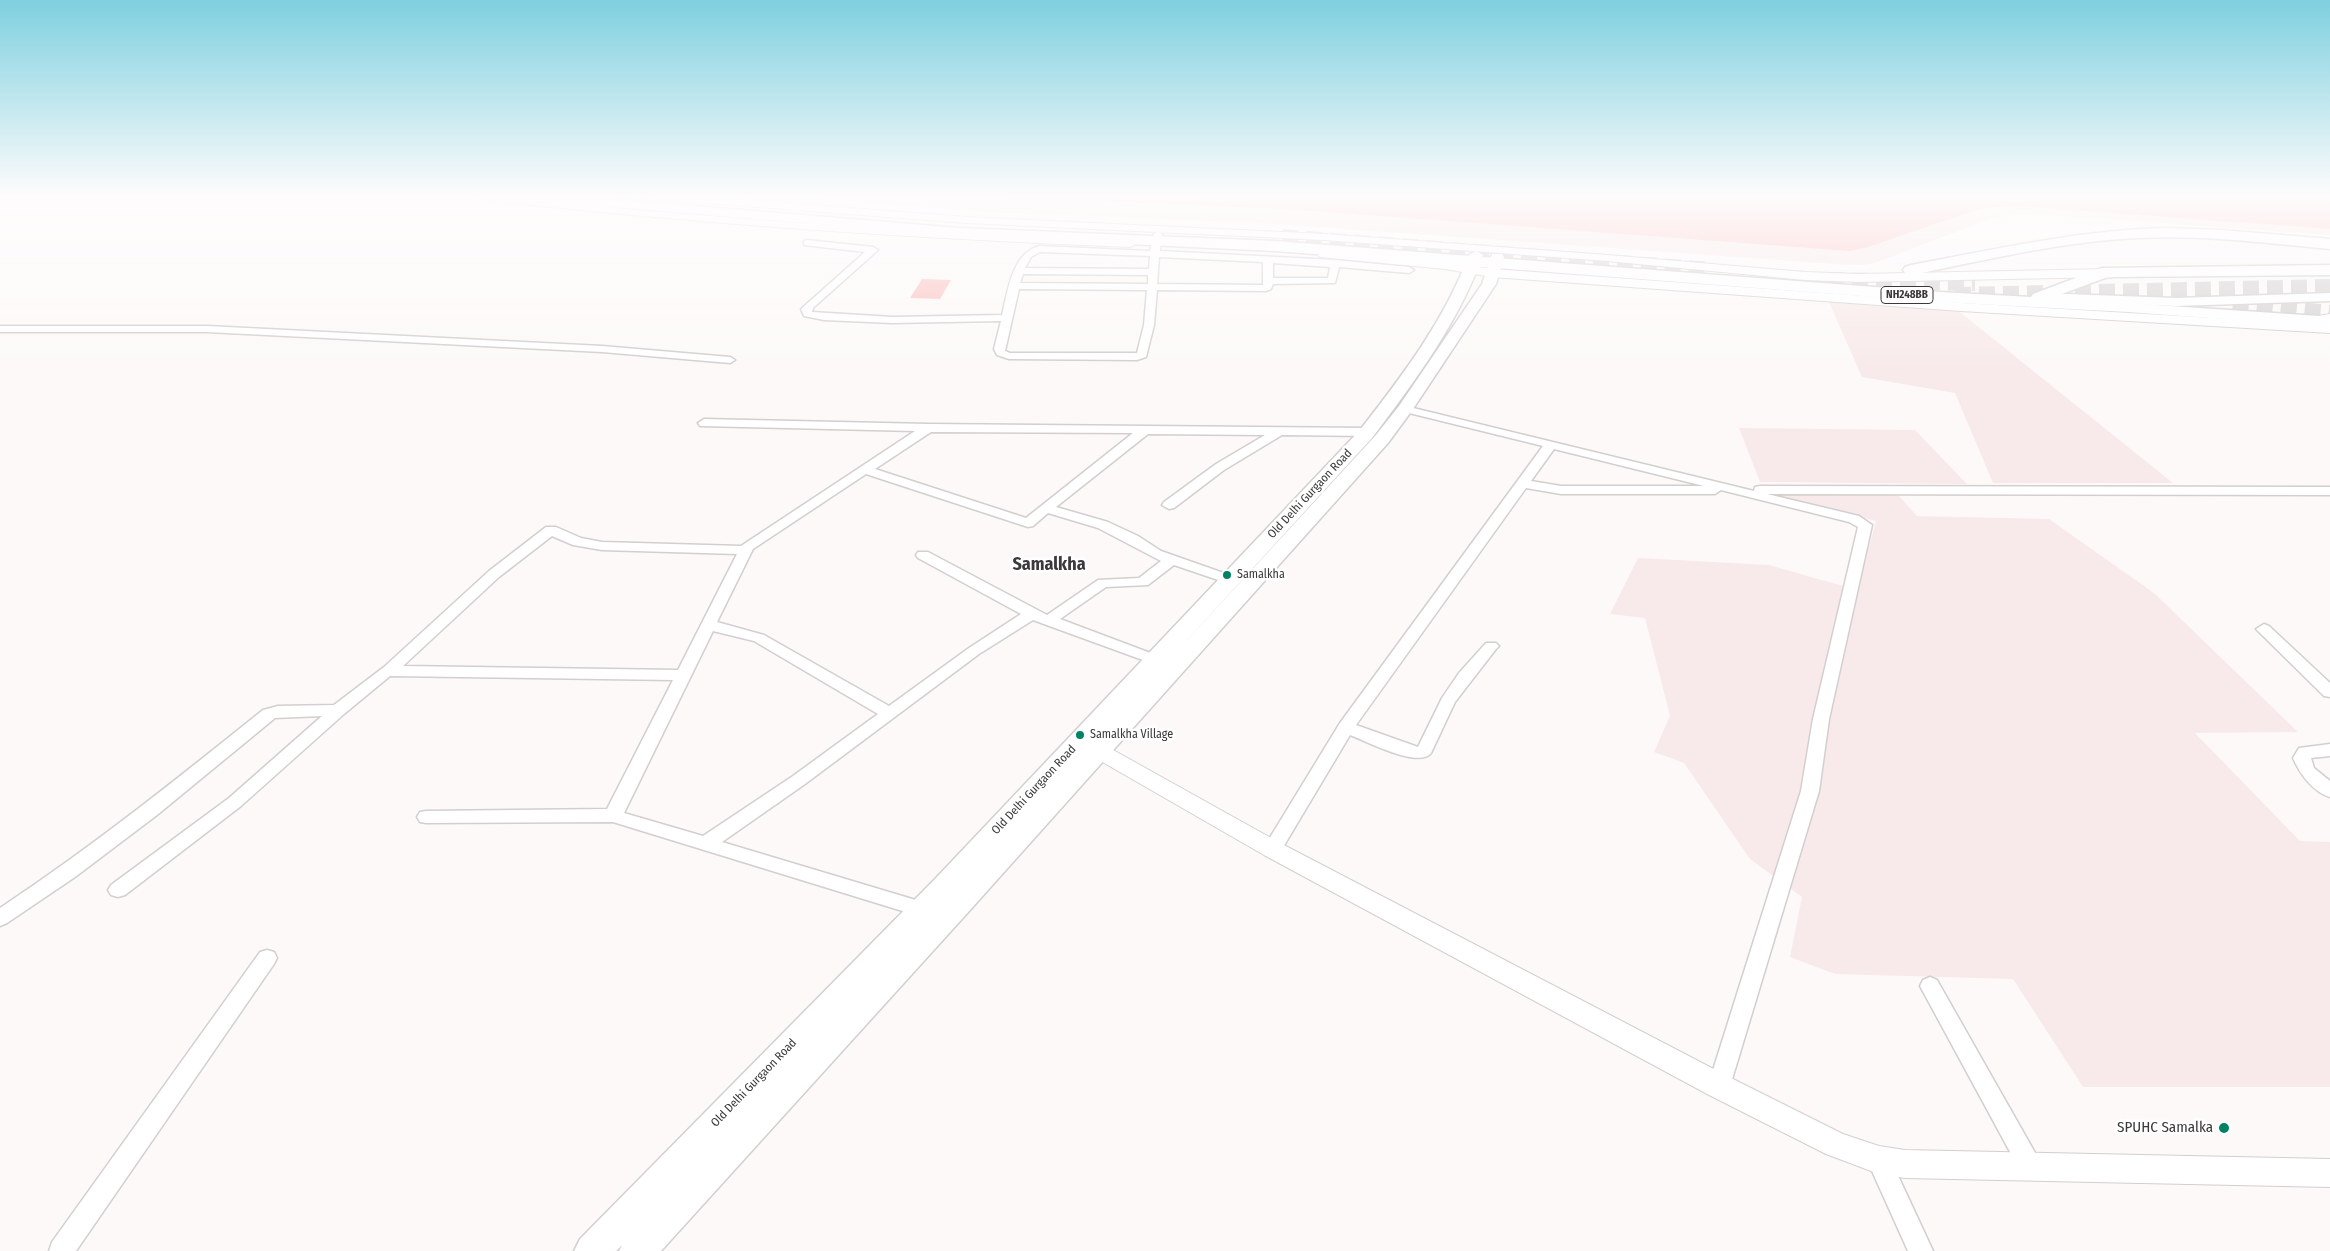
<!DOCTYPE html>
<style>
body{margin:0}
canvas{display:block;background:#fdf9f9}
</style>
<canvas width="2330" height="1251"></canvas>
<script>
const ctx = document.querySelector('canvas').getContext('2d');
ctx.lineJoin = 'round';
function paint(path, color) { ctx.fillStyle = color; ctx.fill(path, 'evenodd'); }
function strokePath(path, color, width, dash) { ctx.strokeStyle = color; ctx.lineWidth = width; ctx.lineCap = dash ? 'butt' : 'round'; ctx.setLineDash(dash || []); ctx.stroke(path); }
function label(font, color, halo, rows, align = 'center') {
  ctx.font = font + ' "Fira Sans Condensed",sans-serif'; ctx.lineWidth = 5; ctx.setLineDash([]); ctx.textBaseline = 'middle'; ctx.strokeStyle = halo; ctx.fillStyle = color; for (const [text, x, y, turn = 0] of rows) {
    ctx.save(); ctx.translate(x, y); ctx.rotate((+turn || 0) * Math.PI / 180); ctx.textAlign = isNaN(turn) ? turn : align; if (halo) ctx.strokeText(text, 0, 0); ctx.fillText(text, 0, 0); ctx.restore();
  }
}
const built = new Path2D(`
 M758,195H2330V235L2021,213L1995,217L1872,264L1850,265L1260,223L986,212Z
 M1828,300L1956,309L2173,483H1993L1955,393L1862,377Z
 M1739,428L1915,430L1967,484L1760,482Z
 M1772,495H1898L1917,516L2049,519L2154,593L2298,732L2195,733L2300,841L2330,842V1087H2083L2013,979L1835,974L1790,957L1802,897L1750,859L1684,763L1654,752L1670,716L1645,618L1610,614L1638,558L1769,565L1857,590L1876,521Z`);
const green = new Path2D(`
 M942,195H2330V229L2018,206L1995,207L1976,210L1868,247L1850,251L1287,209Z
 M922,279L951,280L940,299L910,298Z`);
const trunkTunnel = new Path2D(`
 M617,195L671,199
 M1282,237L1711,270
 M1828,280L1975,283
 M1753,288L1835,294
 M1955,295L2330,287
 M2233,303L2330,313`);
const minor = new Path2D(`
 M1158,231L1162,234L1160,251L1335,260L1409,267L1414,270L1409,273L1339,267L1335,283L1273,284L1271,289L1266,291L1157,290L1154,325L1146,357L1137,360L1009,359L997,355L994,349L1001,321L892,323L824,320L804,316L801,309L865,252L804,245V241L807,240L873,247L878,250L813,308L812,312L892,317L1002,315C1008,291 1012,252 1040,246L1150,251L1154,234ZM1040,252L1150,256L1149,269L1025,268L1031,257ZM1159,257L1263,262V285L1157,284ZM1273,263L1330,267L1328,278H1273ZM1023,274L1148,275V284L1020,283ZM1019,289L1147,290L1144,325L1137,353H1010L1005,351Z
 M0,326H207L602,346L730,357L735,360L730,363L602,352L207,332H0Z
 M1405,406L1754,491L1755,487L1760,486L2330,487V495L1767,494L1859,516L1872,525L1829,719L1819,791L1730,1086L1727,1093L1719,1096L1711,1093L1708,1086L1801,791L1813,719L1858,527L1849,522L1721,490L1715,494H1561L1526,488L1356,725L1418,747L1442,698L1459,673L1486,643H1496L1499,646L1496,649L1455,702L1431,753C1419,769 1366,741 1350,735L1279,854L1272,856L1265,854L1263,849L1340,723L1543,446L1401,411L1399,409L1401,407ZM1554,449L1704,486H1561L1531,481Z
 M704,419L928,424L1368,428L1374,432L1368,436L1282,435L1224,470L1174,508L1169,509L1162,505L1164,502L1216,464L1265,435L1148,434L1056,507L1108,522L1138,536L1161,551L1235,577L1237,580L1230,584L1174,565L1148,585L1106,587L1060,619L1161,657L1164,660L1161,663H1151L1033,620L979,654L805,784L722,842L929,904L932,909L929,914L922,917L613,822L426,823L420,822L417,817L420,812L426,811L607,809L673,680L390,676L344,714L241,806L125,895L118,897L111,895L108,890L111,885L229,798L322,716L275,718L157,815L75,877L7,923L0,926V908C92,847 177,779 263,710L278,706L334,705L384,667L489,571L546,527H556L581,538L602,542L741,546L915,431L700,426L698,423ZM931,432L1133,433L1026,518L875,469ZM866,474L1028,527L1033,526L1048,513L1098,528L1161,561L1139,578L1098,580L1047,615L928,552H918L916,555L918,558L1021,614L969,648L889,706L764,635L717,622L753,549ZM552,536L573,545L602,550L737,554L678,670L403,666L499,577ZM713,631L754,641L878,714L793,776L703,836L624,813Z
 M2264,624L2269,626L2330,683V697L2324,696L2259,632L2256,629Z
 M2330,744V756L2311,758L2314,768L2330,781V797C2313,792 2300,774 2293,758L2299,748Z
 M267,950L274,952L277,958L274,964L76,1251H49L52,1242L260,952Z
 M1930,977L1937,980L2038,1158L2042,1166L2038,1174L2030,1177L2022,1174L1920,986L1923,980Z
 M1879,1149L1887,1152L1933,1251H1908L1867,1160L1871,1152Z`);
const tertiary = new Path2D(`
 M466,195H499L635,210L800,223L1130,241L1136,244L1130,247C910,238 690,224 471,198Z
 M634,195H682L967,217L1324,234L1607,255L1805,272L1858,274L2108,269L2114,273L2108,277L1858,282L1805,280L1607,261L1324,240L967,223L639,198Z
 M1324,252L1445,261L1492,269L1961,303L2330,325V333L1961,311L1492,277L1445,269L1320,257L1318,255Z
 M1099,744L1106,746L1280,843L1729,1077L1843,1134L1879,1146L1905,1150L2330,1159V1187L1905,1178L1879,1174L1826,1154L1709,1095L1264,855L1092,756L1088,751L1092,746Z`);
const secondary = new Path2D(`
 M1476,251L1483,255C1458,323 1416,380 1372,438L1177,651L1376,435L1399,406L1482,284L1492,254H1502L1504,257L1496,284L1413,409L1388,443L971,909L661,1251H619L622,1245L616,1251H574L580,1239L935,879L1360,430C1403,375 1444,321 1469,255Z
 M2039,293L2176,298L2330,293V301L2176,306L2034,300L2032,297Z`);
const trunk = new Path2D(`
 M509,195H562L959,228L1275,241L1940,292L2031,297L2033,294L2102,268L2330,265V275L2114,277L2105,278L2051,298L2319,316L2325,317L2328,321L2325,325L2319,326L2128,312L1940,302L1275,251L959,236L516,199Z
 M2167,228L2222,230L2330,239V249C2267,243 2203,235 2140,238C2063,241 1987,260 1911,275L1905,273L1903,270L1905,267L1911,265C1996,249 2080,230 2167,228Z`);
const motorway = new Path2D(`
 M2330,314V326L2312,325L2310,321L2312,317Z`);
const markers = [
 [1227,575,5,"#008263"],
 [1080,735,5,"#008263"],
 [2224,1128,6,"#008263"]
];
const shields = [
 [1907,295,52]
];
const shieldNames = [
 ["NH248BB",1907,295]
];
const streetNames = [
 ["Old Delhi Gurgaon Road",1310,494,-47],
 ["Old Delhi Gurgaon Road",1034,790,-47],
 ["Old Delhi Gurgaon Road",754,1083,-46]
];
const poiNames = [
 ["Samalkha",1237,575],
 ["Samalkha Village",1090,735]
];
const nearPoinames = [
 ["SPUHC Samalka",2213,1128]
];
const districtNames = [
 ["Samalkha",1049,565]
];
paint(built, '#f8eaea');
paint(green, '#fbc1c1');
strokePath(trunkTunnel, '#d6d3d3', 16, [16, 8]);
strokePath(minor, '#d3cfcf', 3);
strokePath(tertiary, '#d3cfcf', 2);
strokePath(secondary, '#d3cfcf', 3);
strokePath(trunk, '#d3cfcf', 3);
strokePath(motorway, '#d3cfcf', 2);
paint(minor, '#fff');
paint(tertiary, '#fff');
paint(secondary, '#fff');
paint(trunk, '#fff');
paint(motorway, '#fff');
const sky = ctx.createLinearGradient(0, 0, 0, 370);
sky.addColorStop(0, '#7fd0df');
sky.addColorStop(0.53, '#fefcfc');
sky.addColorStop(1, '#fefcfc00');
ctx.fillStyle = sky;
ctx.fillRect(0, 0, 2330, 370);
for (const [x, y, r, color] of markers) { const dot = new Path2D(); dot.arc(x, y, r, 0, 2 * Math.PI); ctx.fillStyle = color; ctx.fill(dot); strokePath(dot, '#fff', 2); }
for (const [x, y, w] of shields) { const box = new Path2D(); box.roundRect(x - w / 2, y - 8.5, w, 17, 4); ctx.fillStyle = '#fff'; ctx.fill(box); strokePath(box, '#3b3939', 1); }
label('bold 11px', '#3b3939', null, shieldNames);
label('12px', '#3b3939', '#fff', streetNames);
label('12px', '#3b3939', '#fff', poiNames, 'left');
label('15px', '#3b3939', '#fff', nearPoinames, 'right');
label('bold 18px', '#3b3939', '#fff', districtNames);
</script>
